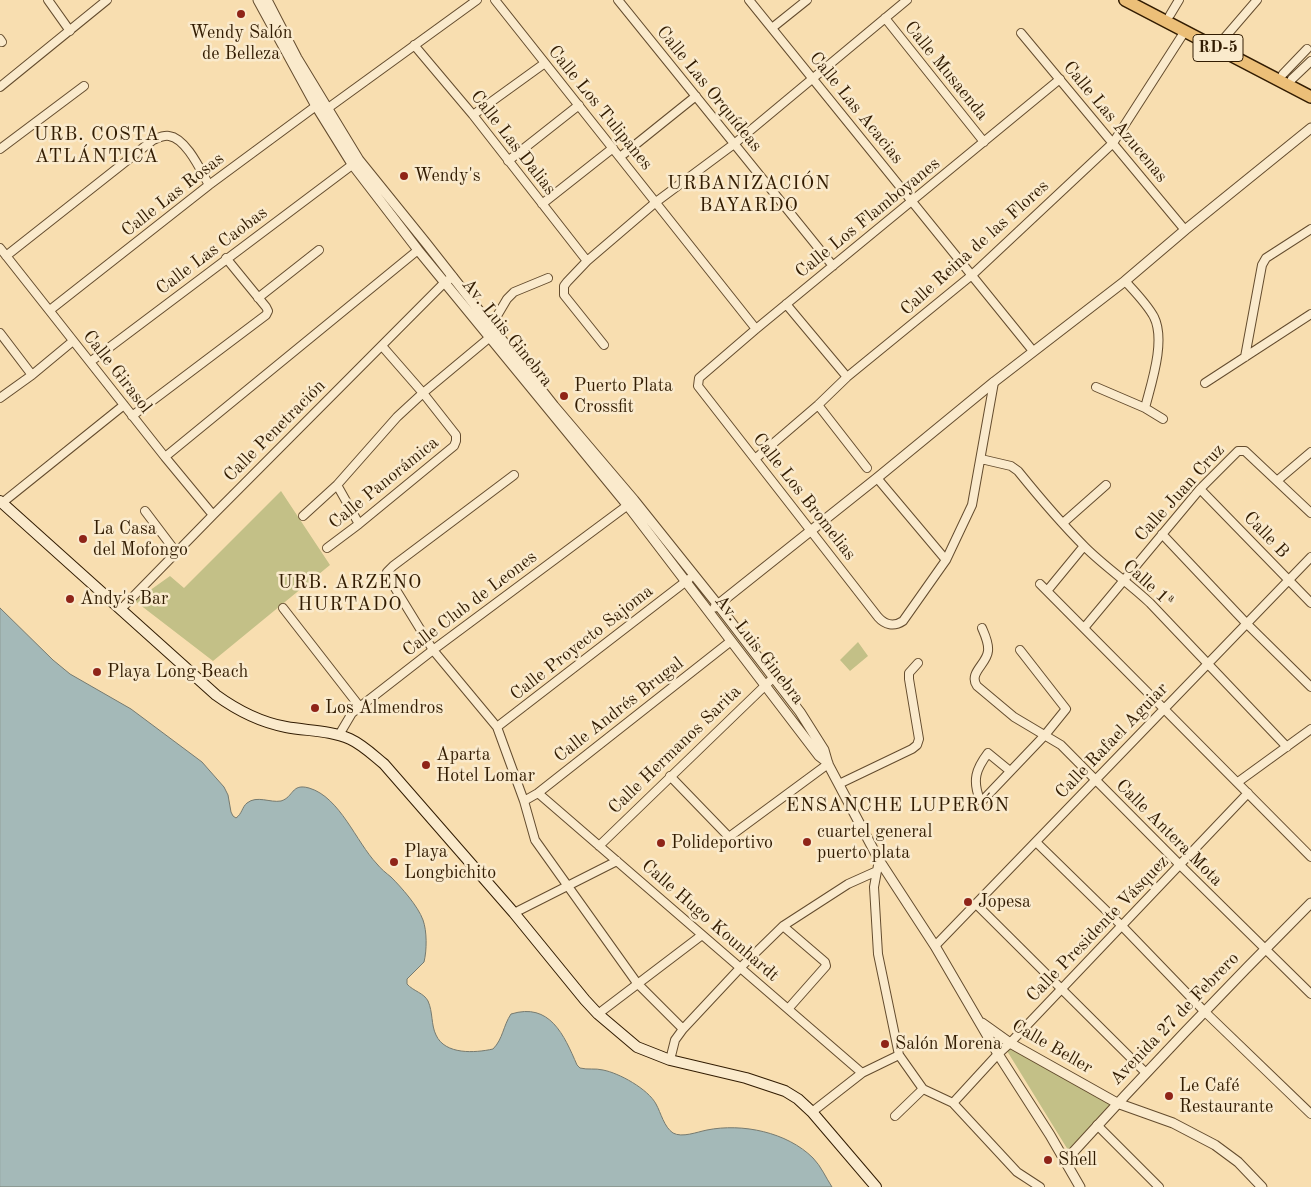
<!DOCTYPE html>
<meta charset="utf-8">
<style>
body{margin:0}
canvas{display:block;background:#f8deb0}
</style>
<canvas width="1311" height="1187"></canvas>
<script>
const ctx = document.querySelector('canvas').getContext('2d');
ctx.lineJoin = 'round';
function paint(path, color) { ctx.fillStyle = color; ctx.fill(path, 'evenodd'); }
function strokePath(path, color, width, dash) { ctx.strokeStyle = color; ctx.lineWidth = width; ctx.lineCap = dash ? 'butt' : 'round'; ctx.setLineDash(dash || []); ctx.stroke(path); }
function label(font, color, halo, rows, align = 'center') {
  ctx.font = font + ' "Old Standard TT",serif'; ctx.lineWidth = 5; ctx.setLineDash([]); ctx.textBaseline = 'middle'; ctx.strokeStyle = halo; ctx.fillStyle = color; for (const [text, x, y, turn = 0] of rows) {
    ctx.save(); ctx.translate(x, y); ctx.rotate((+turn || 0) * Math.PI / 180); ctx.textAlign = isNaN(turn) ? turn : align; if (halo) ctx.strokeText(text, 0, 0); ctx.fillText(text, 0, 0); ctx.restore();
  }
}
const green = new Path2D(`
 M281,491L330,565L213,661L135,601L170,576L184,588Z
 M858,642L868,656L850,671L840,660Z
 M996,1033L1112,1103L1068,1150Z`);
const water = new Path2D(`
 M0,608L53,660L70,674L131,709L202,762L224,787L228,795L231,812L233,816L236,818C242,814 242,807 247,803C257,795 270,803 281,801C294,797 291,783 309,788C340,797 356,842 377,864C381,869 386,873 391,877C401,887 418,906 423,920C427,931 427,950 424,962L407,979V984C413,991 424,993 428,1001C433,1012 431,1025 436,1035C445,1055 475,1053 493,1049C503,1039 503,1026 511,1014C550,1002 564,1035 577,1065L580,1068C588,1070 595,1068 603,1070C619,1073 648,1089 656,1104C661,1113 664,1127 673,1133C682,1138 697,1132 707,1130C742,1123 787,1132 813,1158C821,1166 826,1178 832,1187H0Z`);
const minor = new Path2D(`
 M48,0L70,31
 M495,0L756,329
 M618,0L833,266
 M749,0L1033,351
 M1170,15L1179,0
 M885,18L984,142
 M772,28L807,0
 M1021,33L1185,230
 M0,39L2,42
 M1220,43L1257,0
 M414,45L473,115L587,261
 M1283,74L1307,49
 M1292,79L1311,61
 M0,87L107,0
 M324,111L477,0
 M473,115L545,63
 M0,149L84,86
 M620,157L696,96
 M508,161L579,105
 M542,204L613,148
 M0,248L165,457L213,515
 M6,256L153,140C158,138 163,135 169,136C186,138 201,171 209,185
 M1125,281C1135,292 1147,304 1154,317C1166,341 1151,384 1145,408
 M258,298L319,250
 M786,304L847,377
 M50,310L209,185L316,106
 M491,326L507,299L514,292L548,278
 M0,333L32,375
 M604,345L564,295V286L567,282L587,261L656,202L734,144L907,0
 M1245,357L1262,265L1266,258L1311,229
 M90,362L356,162
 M994,382L972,505L946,560L903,621C894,627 885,625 878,617L698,386L699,378L756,329L1060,79
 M1205,383L1311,314
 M1096,387L1145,408L1163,419
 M0,398L32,375L73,341
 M818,405L867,468
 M132,416L266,315L268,311L266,307L226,258
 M165,457L418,250
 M755,459L818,405L847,377L972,275L1113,143L1185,31
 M981,459L1011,466L1018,471C1039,497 1061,523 1085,547C1105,567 1129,583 1150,603L1287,747
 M514,475L393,566L387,572L390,580L433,650L497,727L524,801L535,840L637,983L683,1029
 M877,478L946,560
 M1278,480L1311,452
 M337,485L359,524
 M1200,489L1311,603
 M2,503L124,405
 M145,511L176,552
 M303,516L337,485L397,417L423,393L489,338
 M1063,523L1106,485
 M1162,534L1247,624L1311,687
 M327,548L359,524L454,446L456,441V435L423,393L382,346
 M1040,584L1311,857
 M1047,591L1084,546
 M283,608L360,707
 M121,609L213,515L445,282L453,277
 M982,628C985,635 989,643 988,651C987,664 968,673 977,686L1014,717L1061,745L1180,865L1311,994
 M1084,628L1200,489L1238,451H1245L1311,513
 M497,727L689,579
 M339,735L352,713L433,650L632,502
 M1010,771L988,753C976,769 972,780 980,800H983L1045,735L1066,709L1020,650
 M670,776L729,837L828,764
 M1238,782L1311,729
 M839,784L912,749L917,745L919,739L909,679V673L918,663
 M538,793L862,1073
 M524,801L538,793L731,641
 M1036,842L1122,926L1204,1011L1311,1114
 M599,846L774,677
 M879,860L874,887L878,954L899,1055L923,1089L953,1103L1017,1172L1040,1187
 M976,904L1146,1073
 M514,913L617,861
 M783,926L825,962L826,966L788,1009
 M935,946L1311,557
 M598,1014L702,935
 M670,1060L675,1040L683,1029L741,967L783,926L848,884L877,871
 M953,1103L998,1054L1010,1043L1248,793
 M812,1112L862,1073L899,1055
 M895,1116L923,1089
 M1097,1125L1159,1187`);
const tertiary = new Path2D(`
 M258,0L316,106L352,164L418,250L628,506L819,756L828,763
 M267,0L297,58L359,160L426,243L554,406L634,500L718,605L800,712L824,750L828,764L879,860L935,946L998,1054L1050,1135L1080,1187
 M715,607L877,478L994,382L1125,281L1185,230L1311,128
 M982,1023L1010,1043L1117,1103L1173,1123L1215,1145L1238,1162L1262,1187
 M1065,1161C1145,1073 1227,987 1311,903`);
const secondary = new Path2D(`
 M0,501L216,695C238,711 259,722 286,727C307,731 330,730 350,739C363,745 373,755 384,764L514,913L585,1000L598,1014L637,1047L670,1060L746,1078L785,1091L798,1099L812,1112L876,1187`);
const primary = new Path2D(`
 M1125,0L1311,97`);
const markers = [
 [241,14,5,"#8f2418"],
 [404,176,5,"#8f2418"],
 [564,396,5,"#8f2418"],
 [83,539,5,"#8f2418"],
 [70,599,5,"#8f2418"],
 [97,672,5,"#8f2418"],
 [315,708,5,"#8f2418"],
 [426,765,5,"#8f2418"],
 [807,842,5,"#8f2418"],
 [661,843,5,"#8f2418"],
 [394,862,5,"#8f2418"],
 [968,902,5,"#8f2418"],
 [885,1044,5,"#8f2418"],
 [1169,1096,5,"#8f2418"],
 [1048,1160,5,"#8f2418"]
];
const shields = [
 [1218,48,50]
];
const shieldNames = [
 ["RD-5",1218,48]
];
const poiNames = [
 ["Wendy Salón",241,33,"center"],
 ["de Belleza",241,54,"center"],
 ["Wendy's",414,176],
 ["Puerto Plata",574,386],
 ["Crossfit",574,407],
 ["La Casa",93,529],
 ["del Mofongo",93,550],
 ["Andy's Bar",80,599],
 ["Playa Long Beach",107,672],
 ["Los Almendros",325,708],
 ["Aparta",436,755],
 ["Hotel Lomar",436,776],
 ["cuartel general",817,832],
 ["puerto plata",817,853],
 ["Polideportivo",671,843],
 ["Playa",404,852],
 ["Longbichito",404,873],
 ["Jopesa",978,902],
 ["Salón Morena",895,1044],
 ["Le Café",1179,1086],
 ["Restaurante",1179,1107],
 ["Shell",1058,1160]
];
const streetNames = [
 ["Calle Musaenda",946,71,51],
 ["Calle Las Orquídeas",709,89,51],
 ["Calle Los Tulipanes",600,108,51],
 ["Calle Las Acacias",856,108,51],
 ["Calle Las Azucenas",1115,122,50],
 ["Calle Las Dalias",513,143,52],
 ["Calle Las Rosas",173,195,-38],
 ["Calle Los Flamboyanes",868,218,-39],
 ["Calle Reina de las Flores",975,248,-42],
 ["Calle Las Caobas",212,251,-37],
 ["Av. Luis Ginebra",507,333,51],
 ["Calle Girasol",117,372,52],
 ["Calle Penetración",275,431,-45],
 ["Calle Panorámica",384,483,-39],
 ["Calle Juan Cruz",1180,493,-48],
 ["Calle Los Bromelias",804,497,52],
 ["Calle B",1266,535,46],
 ["Calle 1ª",1148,584,42],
 ["Calle Club de Leones",470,604,-37],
 ["Calle Proyecto Sajoma",582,643,-38],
 ["Av. Luis Ginebra",759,650,52],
 ["Calle Andrés Brugal",619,710,-38],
 ["Calle Rafael Aguiar",1112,741,-46],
 ["Calle Hermanos Sarita",675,750,-44],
 ["Calle Antera Mota",1169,833,45],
 ["Calle Hugo Kounhardt",710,921,41],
 ["Calle Presidente Vásquez",1098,929,-46],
 ["Avenida 27 de Febrero",1175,1019,-46],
 ["Calle Beller",1052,1047,30]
];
const neighbourhoodNames = [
 ["URB. COSTA",97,135],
 ["ATLÁNTICA",97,157],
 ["URBANIZACIÓN",749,184],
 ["BAYARDO",749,206],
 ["URB. ARZENO",350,583],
 ["HURTADO",350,605],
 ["ENSANCHE LUPERÓN",898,806]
];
paint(green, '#c3c087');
paint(water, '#a4b9b8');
strokePath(water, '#767a6f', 1);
strokePath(minor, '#644c2e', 10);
strokePath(tertiary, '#644c2e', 11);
strokePath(secondary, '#321c02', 12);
strokePath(primary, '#321c02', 14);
strokePath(minor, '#faeacc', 8);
strokePath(tertiary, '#faeacc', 9);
strokePath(secondary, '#faeacc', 10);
strokePath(primary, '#ecbf78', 11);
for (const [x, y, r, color] of markers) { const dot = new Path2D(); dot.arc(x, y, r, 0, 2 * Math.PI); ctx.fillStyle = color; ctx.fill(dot); strokePath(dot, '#faeacc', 2); }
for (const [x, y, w] of shields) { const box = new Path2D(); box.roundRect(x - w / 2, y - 13.5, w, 27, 4); ctx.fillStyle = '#faeacc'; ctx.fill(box); strokePath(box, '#321c02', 1); }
label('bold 16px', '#321c02', null, shieldNames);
label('18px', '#321c02', '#faeacc', poiNames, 'left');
label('18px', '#321c02', '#faeacc', streetNames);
ctx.letterSpacing = '1px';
label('19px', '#321c02', '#faeacc', neighbourhoodNames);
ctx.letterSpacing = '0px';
</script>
